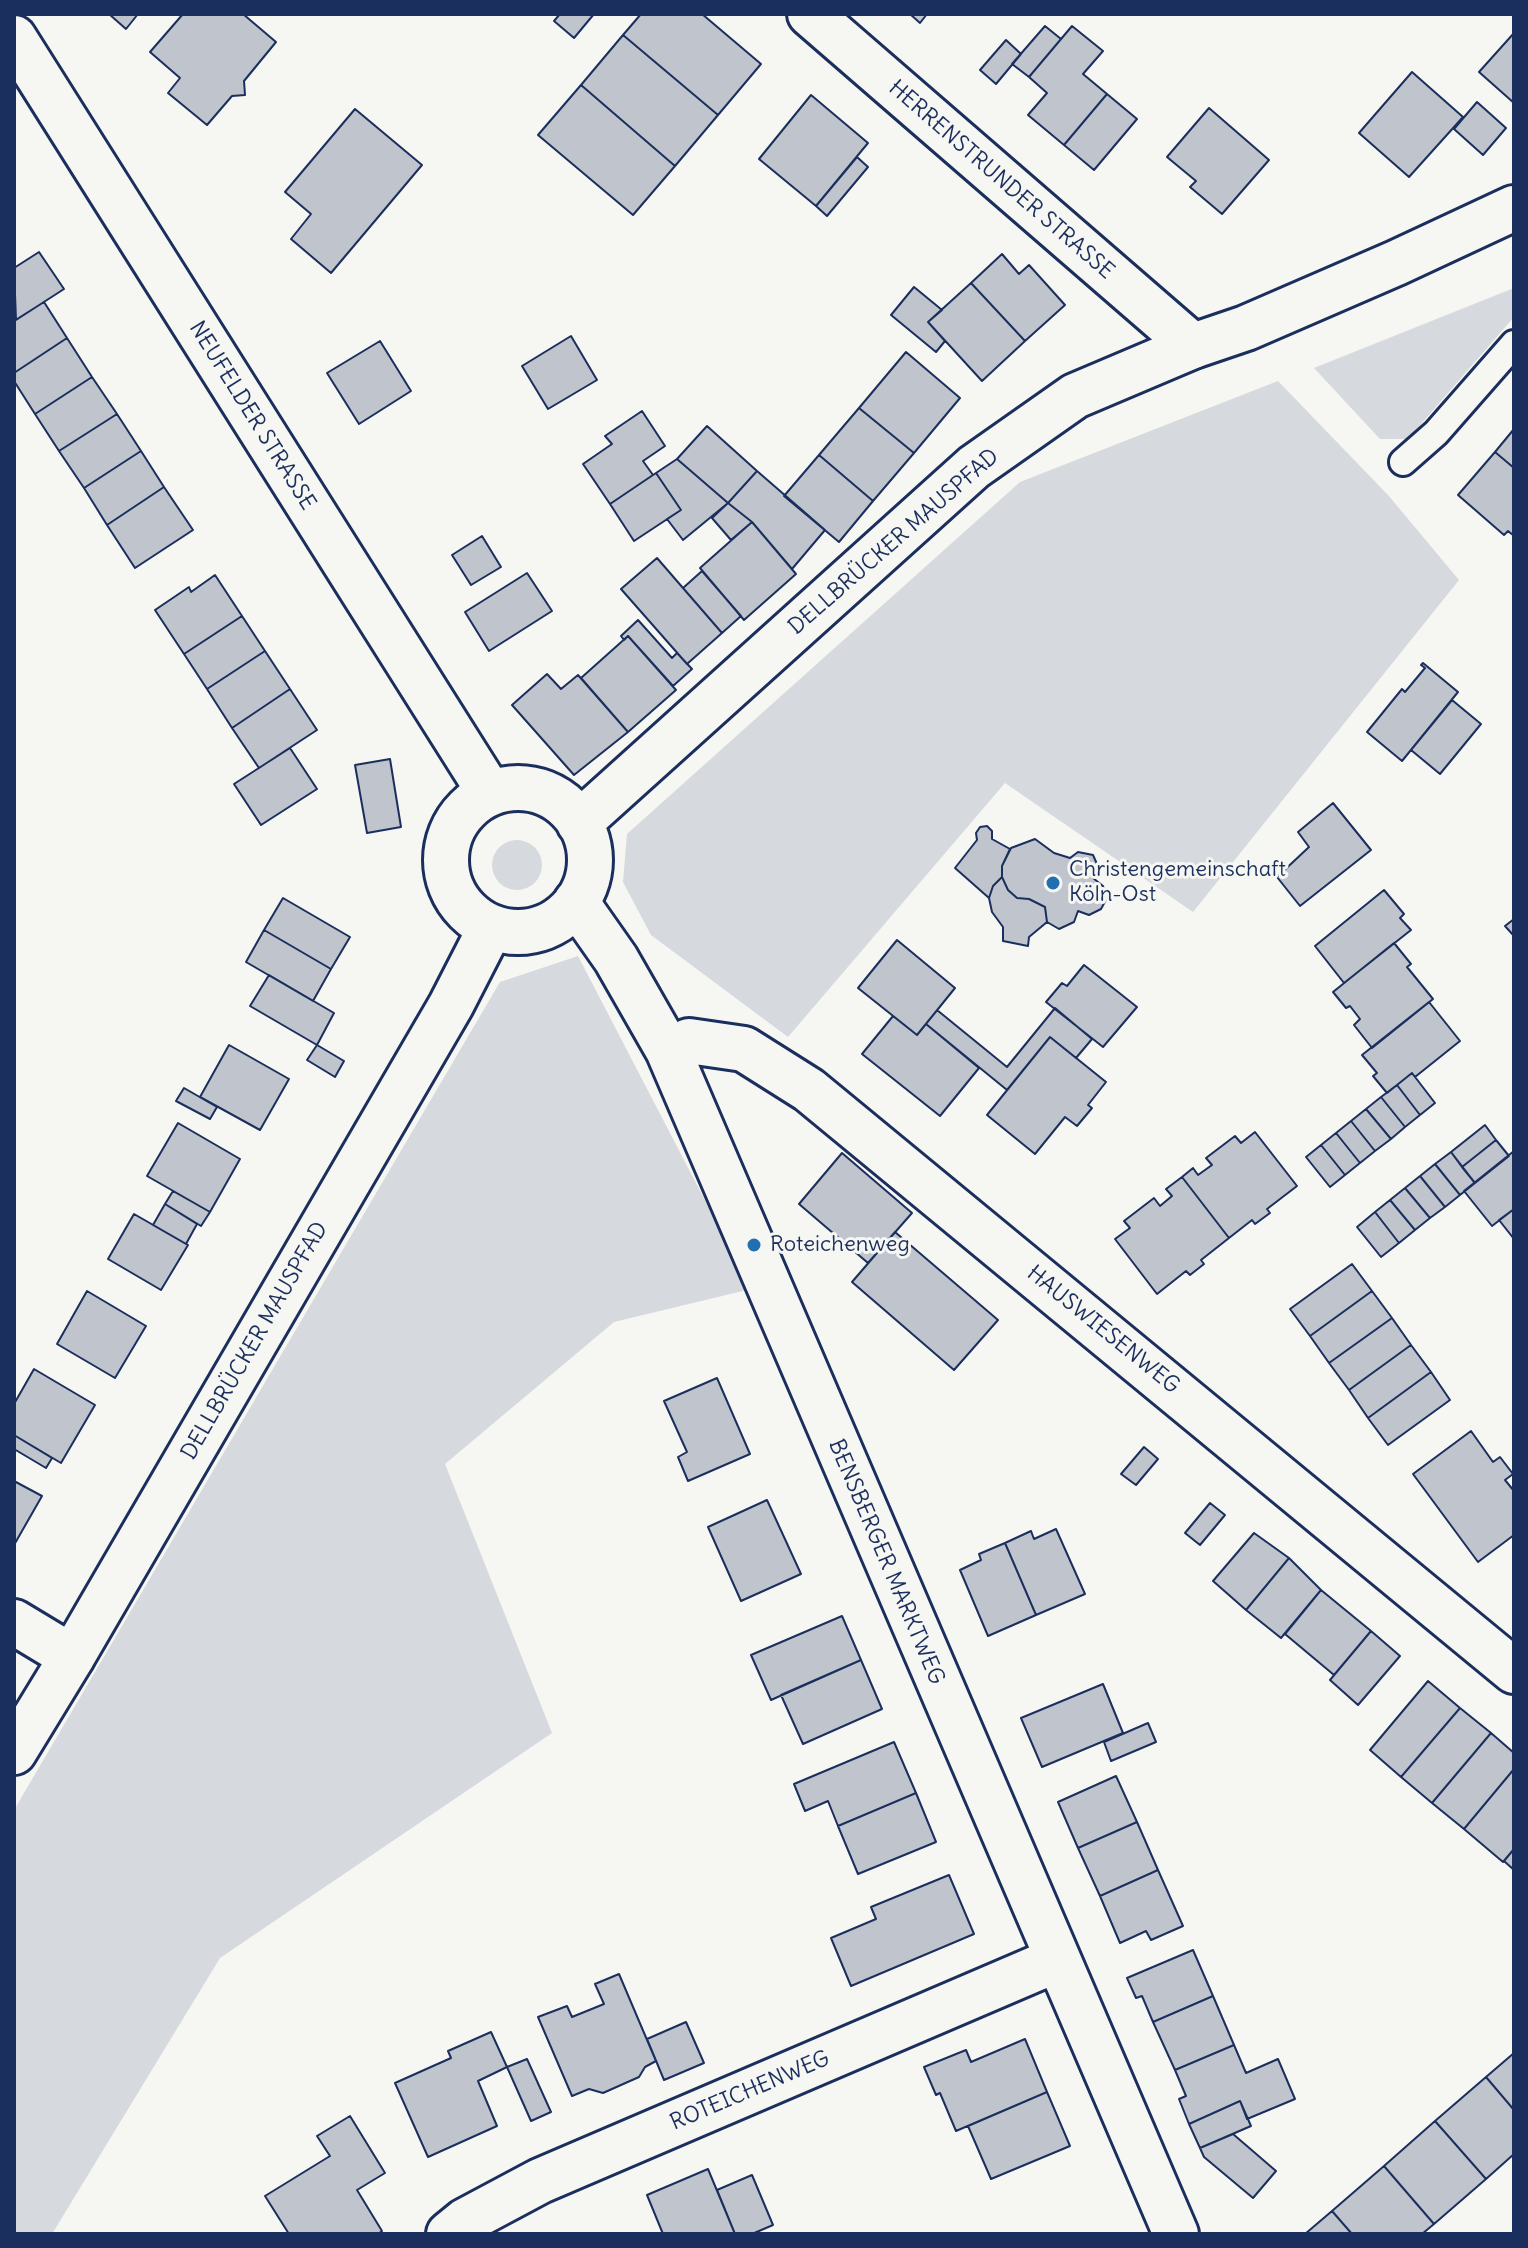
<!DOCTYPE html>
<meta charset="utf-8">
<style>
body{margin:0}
#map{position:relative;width:1528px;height:2248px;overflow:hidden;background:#f6f6f2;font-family:Delius,sans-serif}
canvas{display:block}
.frame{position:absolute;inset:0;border:16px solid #1b2f5e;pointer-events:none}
</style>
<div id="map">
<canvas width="1528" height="2248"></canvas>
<div class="frame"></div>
</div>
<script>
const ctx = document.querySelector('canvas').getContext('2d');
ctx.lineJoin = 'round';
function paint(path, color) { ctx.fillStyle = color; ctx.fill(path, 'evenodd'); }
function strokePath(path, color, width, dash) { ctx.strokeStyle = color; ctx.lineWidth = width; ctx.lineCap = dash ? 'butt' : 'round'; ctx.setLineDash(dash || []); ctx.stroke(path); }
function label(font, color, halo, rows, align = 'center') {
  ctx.font = font + ' Delius,sans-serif'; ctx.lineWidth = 6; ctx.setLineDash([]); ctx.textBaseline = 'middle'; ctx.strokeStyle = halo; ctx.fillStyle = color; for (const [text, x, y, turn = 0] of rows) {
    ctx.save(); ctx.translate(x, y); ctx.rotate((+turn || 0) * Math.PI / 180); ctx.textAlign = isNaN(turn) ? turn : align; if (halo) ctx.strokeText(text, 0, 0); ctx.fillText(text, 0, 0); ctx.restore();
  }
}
const green = new Path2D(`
 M1514,288V317L1408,439H1380L1314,368Z
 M1278,381L1388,495L1459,580L1193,912L1005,783L788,1037L651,935L623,882L627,834L1020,482Z
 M492 865a25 25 0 1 1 50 0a25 25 0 1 1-50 0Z
 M578,956L751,1289L614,1322L445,1464L552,1733L220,1958L52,2234H14V1810L500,982Z`);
const building = new Path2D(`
 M109,14H138L126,29Z
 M183,14H243L276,42L244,81L245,95L232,96L207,125L168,93L180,78L150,52Z
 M560,14H594L574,38L554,21Z
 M641,14H702L761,64L718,115L623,35Z
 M910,14H927L920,23Z
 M1045,26L1061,39L1029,77L1012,64Z
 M1072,26L1103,51L1083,74L1107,94L1064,145L1028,115L1047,93L1029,77Z
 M1514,33V103L1479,72Z
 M623,35L718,115L675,166L581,85Z
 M1006,40L1021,54L996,84L980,70Z
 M1412,72L1463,117L1409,177L1359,133Z
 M581,85L675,166L633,215L538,135Z
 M1107,94L1137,119L1094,170L1064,145Z
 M811,95L868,143L816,206L759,159Z
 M1477,102L1506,128L1483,155L1454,129Z
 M1209,108L1269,160L1222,214L1190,187L1196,181L1167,157Z
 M355,109L422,165L331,273L291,239L311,214L285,192Z
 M857,157L868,167L827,216L816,206Z
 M39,252L64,289L16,320L14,268Z
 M1002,254L1019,274L1029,265L1065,305L1025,341L971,283Z
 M971,283L1025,341L982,381L928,322Z
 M914,287L942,310L928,322L945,341L936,352L891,315Z
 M44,302L67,338L14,373V321Z
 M571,336L597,380L548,409L522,366Z
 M67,338L92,377L35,414L14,381V373Z
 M380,341L411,391L359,424L327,373Z
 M906,352L960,398L914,453L859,408Z
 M92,377L117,414L59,451L35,414Z
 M859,408L914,453L873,501L819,455Z
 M642,411L665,446L643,461L653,475L610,504L583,464L612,444L605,436Z
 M117,414L141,451L84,488L59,451Z
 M707,426L757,471L728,503L677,459Z
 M1514,429V468L1495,452Z
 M141,451L164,487L107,525L84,488Z
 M1495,452L1514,468L1513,535L1508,531L1504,535L1458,495Z
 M819,455L873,501L839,542L784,496Z
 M677,459L728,503L683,540L667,519L681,510L656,473Z
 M757,471L825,530L792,569L752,522L728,503Z
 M656,473L681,510L634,541L610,504Z
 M164,487L193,530L135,568L107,525Z
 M728,503L752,522L731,540L712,518Z
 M752,522L796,574L744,620L700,568Z
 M482,536L501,567L471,585L452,555Z
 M657,558L722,633L687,664L621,589Z
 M702,571L741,616L722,633L683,588Z
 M527,573L552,611L489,651L465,612Z
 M215,575L242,616L184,654L155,610L189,587L191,592Z
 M242,616L265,651L207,689L184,654Z
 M638,620L672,658L677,653L692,669L673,686L628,636L624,640L621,636Z
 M628,636L676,690L628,732L581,678Z
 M265,651L290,689L232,728L207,689Z
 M1423,663L1458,692L1402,761L1367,732L1402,689L1405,692L1425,668L1421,665Z
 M547,674L561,689L578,675L628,732L574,775L512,705Z
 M290,689L317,730L259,768L232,728Z
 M1452,700L1481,724L1440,774L1411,750Z
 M290,748L317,789L261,825L234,784Z
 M390,759L401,827L367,833L355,765Z
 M1333,803L1371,850L1300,906L1277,877L1309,847L1298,832Z
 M987,826L992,831V839L1010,849L1002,866V877L993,886L989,898L955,868L977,840L976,833L980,827Z
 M1035,839L1054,853L1070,858L1078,852L1093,855L1097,864L1093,878L1103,886L1107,898L1101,909L1089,915L1078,911L1074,922L1059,929L1047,922L1045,907L1029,899L1017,898L1008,890L1002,877V866L1011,848Z
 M1002,877L1008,890L1017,898L1029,899L1045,907L1047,922L1029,937L1028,946L1003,941V927L992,912L989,898L993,886Z
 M1384,890L1404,914L1400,918L1411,930L1344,983L1315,946Z
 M283,898L350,937L331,969L264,930Z
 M1514,919V936L1505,926Z
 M264,930L331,969L313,1001L246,962Z
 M897,940L955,988L917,1035L858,988Z
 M1394,943L1411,964L1407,967L1433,999L1372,1048L1354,1025L1360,1019L1350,1006L1346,1008L1333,992Z
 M1084,965L1137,1007L1103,1047L1046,1002L1062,983L1067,986Z
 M269,975L334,1013L317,1045L250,1006Z
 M1429,1002L1460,1041L1415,1077L1412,1073L1387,1093L1373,1076L1377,1073L1362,1055Z
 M1055,1008L1092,1039L1076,1058L1050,1037L1007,1090L926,1024L937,1010L1007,1067Z
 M893,1016L917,1035L926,1024L979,1068L940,1116L862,1054Z
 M1050,1037L1106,1082L1088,1105L1092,1108L1077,1126L1065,1117L1035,1154L987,1115Z
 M229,1045L289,1079L260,1130L200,1097Z
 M317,1045L344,1061L335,1077L307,1060Z
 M1412,1073L1435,1103L1420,1115L1397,1085Z
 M1397,1085L1420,1115L1405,1127L1381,1097Z
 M184,1088L217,1107L210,1119L176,1101Z
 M1381,1097L1405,1127L1391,1139L1366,1109Z
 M1366,1109L1391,1139L1375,1151L1351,1121Z
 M1351,1121L1375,1151L1360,1163L1336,1133Z
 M178,1123L240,1159L210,1212L147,1176Z
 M1485,1125L1496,1140L1462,1167L1451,1152Z
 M1255,1132L1297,1186L1267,1209L1270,1213L1255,1224L1252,1220L1229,1238L1182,1177L1193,1168L1198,1175L1212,1165L1206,1158L1235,1136L1241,1143Z
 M1336,1133L1360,1163L1345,1175L1321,1145Z
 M1496,1140L1509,1156L1475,1183L1462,1167Z
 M1321,1145L1345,1175L1330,1187L1306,1157Z
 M1514,1151V1209L1492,1226L1464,1191Z
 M1451,1152L1475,1183L1460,1195L1435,1164Z
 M842,1153L912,1213L868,1263L799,1204Z
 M1435,1164L1460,1195L1445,1207L1420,1176Z
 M1420,1176L1445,1207L1430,1218L1405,1188Z
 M1182,1177L1229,1238L1201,1260L1204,1264L1190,1275L1186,1271L1157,1294L1115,1239L1130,1228L1124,1221L1154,1198L1160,1206L1172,1196L1166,1189Z
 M1405,1188L1430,1218L1415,1230L1390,1200Z
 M173,1191L210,1212L201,1226L165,1204Z
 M1390,1200L1415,1230L1399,1243L1375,1212Z
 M165,1204L197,1224L186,1244L153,1225Z
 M1514,1209V1239L1499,1220Z
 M1375,1212L1399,1243L1381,1257L1357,1227Z
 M134,1214L188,1245L161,1290L108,1259Z
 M895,1232L998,1320L954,1370L852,1282Z
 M1352,1264L1372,1291L1310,1336L1290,1309Z
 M87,1291L146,1326L115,1378L57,1344Z
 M1372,1291L1392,1318L1329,1363L1310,1336Z
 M1392,1318L1411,1345L1349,1390L1329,1363Z
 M1411,1345L1431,1372L1368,1418L1349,1390Z
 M34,1369L95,1405L61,1463L14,1435V1404Z
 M1431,1372L1450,1400L1388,1445L1368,1418Z
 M717,1378L750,1454L688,1481L678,1457L687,1452L664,1401Z
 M1471,1431L1493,1462L1500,1457L1513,1474L1505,1480L1514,1491V1535L1478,1562L1413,1474Z
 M14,1435L52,1458L46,1468L14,1449Z
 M1144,1447L1158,1459L1136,1485L1121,1474Z
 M14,1481L42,1496L14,1545Z
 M767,1500L801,1574L741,1601L708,1527Z
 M1210,1503L1225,1515L1200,1545L1185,1533Z
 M1056,1529L1085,1594L1036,1615L1005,1543L1031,1531L1034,1539Z
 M1254,1533L1289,1558L1246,1610L1213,1581Z
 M1005,1543L1036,1615L988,1636L960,1570L981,1560L979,1554Z
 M1289,1558L1321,1590L1281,1638L1246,1610Z
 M1321,1590L1371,1631L1334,1675L1285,1634Z
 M842,1616L861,1660L771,1700L751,1655Z
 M1371,1631L1400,1656L1358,1705L1330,1680Z
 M861,1660L882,1709L803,1744L781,1695Z
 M1428,1681L1460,1708L1401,1777L1370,1750Z
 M1103,1684L1123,1733L1042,1767L1021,1718Z
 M1460,1708L1491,1733L1432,1803L1401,1777Z
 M1148,1723L1156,1742L1111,1761L1104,1742Z
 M1491,1733L1514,1753V1769L1464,1829L1432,1803Z
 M894,1742L916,1793L838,1826L828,1801L805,1811L794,1784Z
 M1514,1769V1849L1503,1862L1464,1829Z
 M1116,1776L1137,1822L1078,1848L1058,1802Z
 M916,1793L936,1842L858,1874L838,1826Z
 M1137,1822L1158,1870L1100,1896L1078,1848Z
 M1514,1849V1870L1504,1861Z
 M1158,1870L1183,1926L1151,1940L1146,1931L1120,1943L1100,1896Z
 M949,1875L974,1934L851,1986L831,1938L876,1919L871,1907Z
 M1193,1950L1213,1996L1153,2022L1142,1996L1136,1998L1127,1978Z
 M619,1974L656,2061L645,2067L639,2077L603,2093L589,2089L572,2096L538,2017L567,2006L572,2017L604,2004L595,1984Z
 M1213,1996L1234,2045L1175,2070L1153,2022Z
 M686,2022L704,2063L664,2080L647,2039Z
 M491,2032L507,2067L478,2081L497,2126L428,2157L395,2083L451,2058L448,2051Z
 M1025,2039L1047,2092L956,2131L940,2093L936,2095L924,2067L966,2050L971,2062Z
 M1234,2045L1246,2073L1278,2059L1295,2099L1247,2119L1240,2101L1189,2124L1179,2099L1186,2096L1175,2070Z
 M1514,2053V2110L1486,2077Z
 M527,2059L551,2112L531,2121L507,2067Z
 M1486,2077L1514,2110V2154L1486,2179L1435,2121Z
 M1047,2092L1070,2146L991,2179L968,2126Z
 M1240,2101L1251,2126L1200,2148L1189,2124Z
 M350,2116L385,2173L357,2190L382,2231L378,2234H289L265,2196L330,2156L317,2136Z
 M1435,2121L1486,2179L1434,2224L1384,2166Z
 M1233,2134L1276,2171L1253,2198L1204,2157L1200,2148Z
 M1384,2166L1434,2224L1422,2234H1352L1332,2211Z
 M708,2169L735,2234H663L647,2195Z
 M752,2175L773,2225L752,2234H735L717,2190Z
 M1332,2211L1352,2234H1305Z`);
const lane = new Path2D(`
 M1403,462L1436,433L1514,344`);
const street = new Path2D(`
 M810,14L1193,346
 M14,38L490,793
 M576,902L616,959L668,1050L1176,2234
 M668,1050L689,1041L744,1049L809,1090L1514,1671
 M14,1622L72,1657
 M449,2234L465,2221L540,2181L1056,1960`);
const secondary = new Path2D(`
 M446 860a72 72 0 1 1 144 0a72 72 0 1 1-144 0Z
 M579,823L974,467L1075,396L1193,346L1246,328L1396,263L1514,208
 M14,1752L72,1657L451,1005L491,927`);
const markers = [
 [1053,883,8,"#1f6fb2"],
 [754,1245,8,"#1f6fb2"]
];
const streetNames = [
 ["HERRENSTRUNDER STRASSE",1001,180,41],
 ["NEUFELDER STRASSE",252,416,58],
 ["DELLBRÜCKER MAUSPFAD",894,542,-41],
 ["HAUSWIESENWEG",1103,1330,39],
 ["DELLBRÜCKER MAUSPFAD",255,1341,-60],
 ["BENSBERGER MARKTWEG",886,1562,67],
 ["ROTEICHENWEG",750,2091,-23]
];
const poiNames = [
 ["Christengemeinschaft",1069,870],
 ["Köln-Ost",1069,895],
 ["Roteichenweg",770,1245]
];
paint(green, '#d6d9dd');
paint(building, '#c0c4cd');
strokePath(building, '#1b2f5e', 2);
strokePath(lane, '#1b2f5e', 32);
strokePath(street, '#1b2f5e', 50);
strokePath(secondary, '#1b2f5e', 50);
strokePath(lane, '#f6f6f2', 26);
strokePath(street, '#f6f6f2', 44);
strokePath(secondary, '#f6f6f2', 44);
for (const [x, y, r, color] of markers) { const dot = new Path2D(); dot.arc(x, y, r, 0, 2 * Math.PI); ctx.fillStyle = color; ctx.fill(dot); strokePath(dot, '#f6f6f2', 3); }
label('22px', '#1b2f5e', '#f6f6f2', streetNames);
label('22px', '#1b2f5e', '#f6f6f2', poiNames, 'left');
</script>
